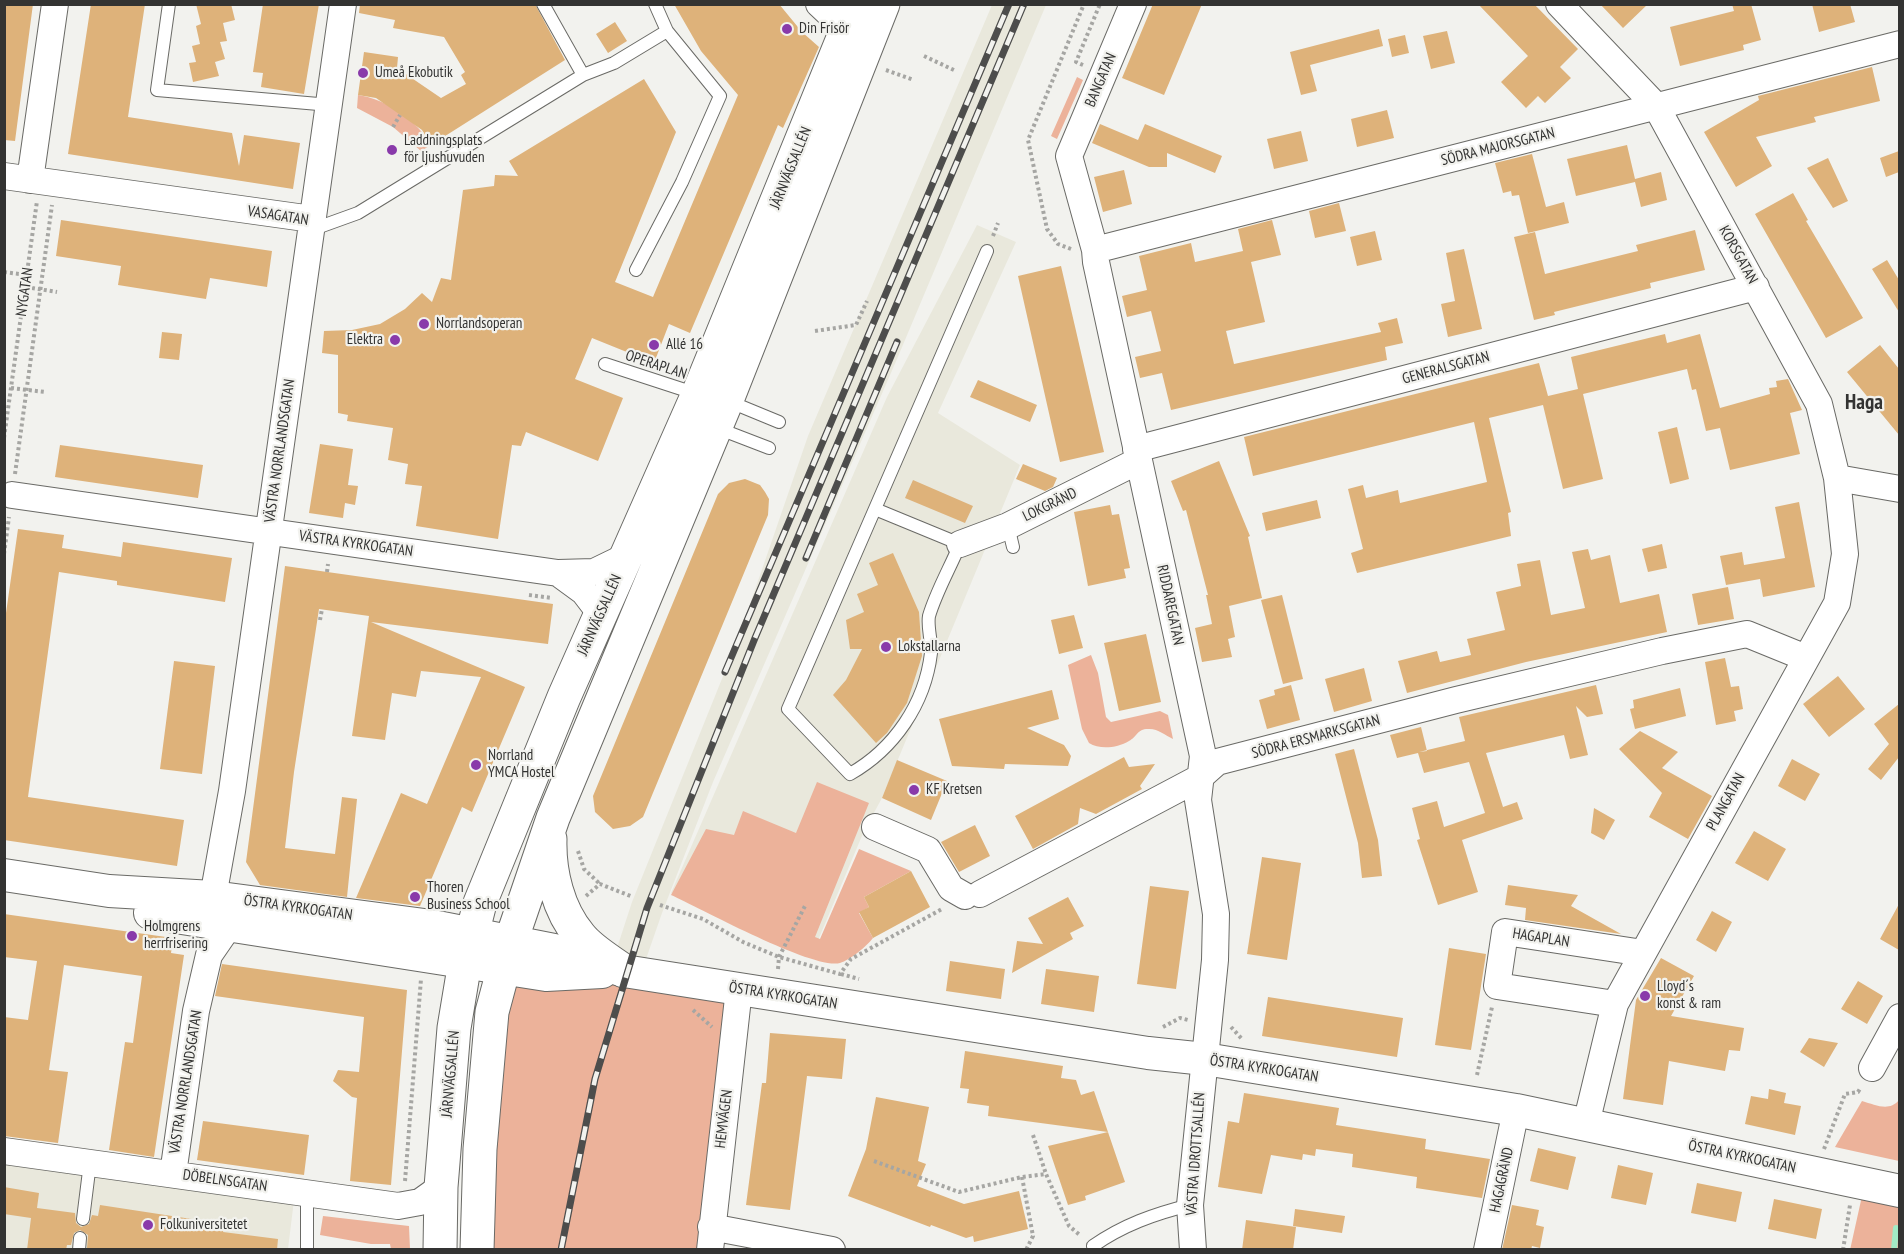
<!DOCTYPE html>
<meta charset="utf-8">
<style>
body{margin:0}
#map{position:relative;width:1904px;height:1254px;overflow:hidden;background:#f2f2ee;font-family:"PT Sans Narrow",sans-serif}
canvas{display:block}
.frame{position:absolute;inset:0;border:6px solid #333332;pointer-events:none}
</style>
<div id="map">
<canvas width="1904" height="1254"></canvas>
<div class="frame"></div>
</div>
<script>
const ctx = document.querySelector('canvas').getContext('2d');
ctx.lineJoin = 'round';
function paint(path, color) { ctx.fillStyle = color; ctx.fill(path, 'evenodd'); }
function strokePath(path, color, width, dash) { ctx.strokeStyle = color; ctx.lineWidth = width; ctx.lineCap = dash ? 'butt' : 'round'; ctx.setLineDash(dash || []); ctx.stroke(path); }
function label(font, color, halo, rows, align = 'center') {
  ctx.font = font + ' "PT Sans Narrow",sans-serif'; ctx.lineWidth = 4.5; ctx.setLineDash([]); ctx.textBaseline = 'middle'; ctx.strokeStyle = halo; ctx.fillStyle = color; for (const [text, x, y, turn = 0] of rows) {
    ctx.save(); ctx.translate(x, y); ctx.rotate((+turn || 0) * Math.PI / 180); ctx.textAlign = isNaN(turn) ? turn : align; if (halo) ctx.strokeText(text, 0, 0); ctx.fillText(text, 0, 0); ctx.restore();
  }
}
const built = new Path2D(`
 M992,5H1046L897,359L713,782L662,913L545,1250L602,994L632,902L738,639L808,436Z
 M977,225L1016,242L938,413L1020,465L882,798L864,831L819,938L820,961L671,893L887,397Z
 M5,1163L294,1200L288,1249L5,1250Z`);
const green = new Path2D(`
 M1077,77L1083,80L1057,139L1051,136Z
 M358,95C386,99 417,120 431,145L421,151L393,127L357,108Z
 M1091,655L1098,673L1106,717L1111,722L1160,711L1168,715L1173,739C1165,735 1157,728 1148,729C1137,729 1137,737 1129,741C1117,748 1100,750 1089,743L1082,729L1068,665Z
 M817,782L869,803L815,937L820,939L859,849L911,871L864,897L869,907L859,913L873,938C867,946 850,960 840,963C813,970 702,909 671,895L706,829L734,835L743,811L796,833Z
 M503,969L739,989L707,1248L477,1250Z
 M1899,1100V1161L1835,1147L1862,1101C1876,1105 1889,1112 1899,1100Z
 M1862,1196L1899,1203V1249L1850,1250Z
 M323,1216L409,1226L410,1249H391L390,1244H371L320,1235Z`);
const stream = new Path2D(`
 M1894,1250L1896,1228`);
const building = new Path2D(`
 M4,4H33L15,141L4,140Z
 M91,4H145L128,117L232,133L239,166L244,135L300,143L293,189L68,154Z
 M196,4H231L235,20L223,23L227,41L220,42L225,59L215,62L219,76L193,82L189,63L196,62L192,46L200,44L196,26L201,24Z
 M263,4H319L304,94L261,87L263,73L253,72Z
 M360,4H535L565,60L431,145L422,130L376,98L358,95L364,52L398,57L397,68L441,98L466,84L461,75L465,72L444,37L393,28L395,20L359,13Z
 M674,4H779L802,32L819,47L783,128L778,125L690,333L669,324L654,363L592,338L575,379L623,398L598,461L526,432L521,446L512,445L498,539L416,526L422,486L405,484L408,464L388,460L393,428L347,421L348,415L338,413V355L322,353L324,331L352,330L380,324L405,309L422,293L432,302L441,278L451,280L463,190L494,186L495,175L518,176L509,161L644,79L676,132L615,282L653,297L738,95L701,51Z
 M1153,4H1202L1164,95L1122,78Z
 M1478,4H1534L1578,49L1560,67L1571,78L1545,103L1538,96L1526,108L1501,82L1528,56Z
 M1600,4H1648L1623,28Z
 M1732,4H1751L1761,40L1743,45L1744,50L1680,66L1670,27L1734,11Z
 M1812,4H1850L1855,22L1819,32Z
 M615,22L627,41L608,53L596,34Z
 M1379,29L1383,46L1310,65L1317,91L1301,95L1290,52Z
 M1447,31L1455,63L1431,69L1423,36Z
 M1405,35L1409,53L1392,57L1388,39Z
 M1872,67L1880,101L1814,117L1816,122L1756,137L1772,166L1736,187L1704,132L1759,100L1758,96Z
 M1387,110L1394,138L1357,147L1351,119Z
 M1100,124L1138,140L1145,124L1222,156L1215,173L1167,153V167H1149L1092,143Z
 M1301,131L1308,161L1274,169L1267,139Z
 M1627,145L1635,179L1661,172L1667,200L1641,207L1635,182L1576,196L1567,159Z
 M1899,151V172L1886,177L1880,158Z
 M1532,154L1546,207L1564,202L1569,223L1528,233L1519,195L1512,196L1511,191L1503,193L1495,163Z
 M1828,158L1848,201L1833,208L1807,168Z
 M1124,170L1132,204L1103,212L1094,177Z
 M1793,193L1808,220L1806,221L1863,318L1826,338L1755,214Z
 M1339,203L1346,231L1315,238L1309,211Z
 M61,220L272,251L267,287L210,278L206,299L118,285L121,266L56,256Z
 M1272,220L1281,255L1251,262L1265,322L1226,331L1234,364L1381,332L1378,323L1397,318L1403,343L1385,347L1387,360L1171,410L1162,373L1140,378L1135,357L1161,351L1151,311L1127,317L1122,296L1147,290L1139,256L1191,243L1195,262L1243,251L1238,229Z
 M1695,230L1705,270L1650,283L1651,288L1554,312L1555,315L1534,320L1514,237L1535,232L1545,274L1638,251L1636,245Z
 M1375,231L1382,260L1357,266L1350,237Z
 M1464,249L1482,329L1448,337L1441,304L1455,301L1446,253Z
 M1887,260L1899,280V312L1872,269Z
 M1061,266L1104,452L1060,462L1018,276Z
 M162,332L182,334L179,360L159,358Z
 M1665,334L1667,343L1700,334L1720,408L1770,394L1769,388L1777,387L1776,381L1788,379L1802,410L1790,413L1800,454L1730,470L1720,428L1706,431L1696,389L1692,390L1687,369L1583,394L1603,479L1563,489L1543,405L1489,418L1511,512L1508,513L1511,536L1357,573L1351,553L1363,549L1348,489L1363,485L1366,498L1398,490L1400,503L1487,482L1474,422L1253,476L1244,437L1539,363L1548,396L1578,389L1571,357Z
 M1880,345L1899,369V435L1847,372Z
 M978,380L1037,405L1030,422L970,397Z
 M1677,427L1689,479L1670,484L1658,432Z
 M320,444L353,449L348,485L358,486L355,505L345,503L343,518L309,513Z
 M60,445L203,465L198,498L55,477Z
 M1219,461L1250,536L1248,537L1262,598L1229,606L1235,637L1228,639L1232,657L1202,662L1195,628L1212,624L1206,595H1208L1186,510L1183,511L1171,481Z
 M1023,464L1057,478L1053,487L1045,491L1016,479Z
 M745,479L760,485L765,492L769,499L768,515L643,817L630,826L613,829L595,812L593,796L718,494L729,483Z
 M913,480L973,506L965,523L905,498Z
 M1317,500L1321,518L1266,531L1262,513Z
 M1799,502L1815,587L1763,597L1760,579L1726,585L1720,556L1742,552L1744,565L1785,558L1775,507Z
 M1110,505L1112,515L1119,514L1130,568L1124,569L1126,578L1088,586L1074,512Z
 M18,529L64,535L62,548L121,557L123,542L232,558L225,602L117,585V581L59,572L28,797L184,820L177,866L4,840V627Z
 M1662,544L1667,568L1648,572L1642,549Z
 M1588,549L1591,560L1610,555L1620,603L1659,594L1667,632L1526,662L1407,693L1398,661L1437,651L1440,662L1471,655L1467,639L1505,630L1496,592L1521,586L1517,564L1540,560L1551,615L1585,608L1572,552Z
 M893,553L919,612L922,656L907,703L887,733L876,743L833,695L846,680L862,649H850L846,620L864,612L857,594L878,585L869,563Z
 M285,566L553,604L548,644L371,622L525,687L472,812L462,807L420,906L356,898L401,793L427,804L481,677L421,671L416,697L392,693L385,740L352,736L369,616L319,609L294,772L285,848L335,854L342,797L357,799L347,897L260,885L246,862Z
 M1728,587L1734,619L1698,625L1692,594Z
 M1282,595L1303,679L1283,684L1261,600Z
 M1074,615L1083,648L1059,654L1051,620Z
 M1146,634L1161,702L1119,711L1104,643Z
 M1725,658L1731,687L1739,686L1743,709L1734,711L1736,721L1716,725L1705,662Z
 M174,661L215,666L202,774L160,769Z
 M1364,668L1372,701L1334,712L1325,679Z
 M1838,676L1865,709L1829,737L1803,704Z
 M1291,685L1300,720L1267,729L1259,700L1275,695L1274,690Z
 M1596,685L1603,714L1587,717L1576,706L1588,755L1570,759L1564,735L1486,753L1503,807L1517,802L1523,819L1462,840L1478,892L1438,905L1417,840L1420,839L1412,808L1437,801L1444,827L1485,813L1469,762L1424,773L1418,753L1397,758L1390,735L1421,727L1427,751L1419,752L1465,741L1459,717Z
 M1680,688L1686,716L1635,729L1630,709L1634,708L1633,700Z
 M1052,690L1059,719L1027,728L1064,745L1071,756L1068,766L1005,764L1004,769L952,766L939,719Z
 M1899,704V757L1881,780L1868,769L1889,744L1874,724Z
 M1640,731L1678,752L1662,768L1712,796L1688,839L1649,817L1662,793L1619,749Z
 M1354,749L1378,840L1382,876L1362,878L1358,843L1335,754Z
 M1124,757L1129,767L1155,764L1140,786L1142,789L1096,814L1080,808L1078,824L1033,849L1015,816Z
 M1792,759L1820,774L1805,801L1778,786Z
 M897,760L947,781L931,820L882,798Z
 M1594,808L1615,820L1604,840L1591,833Z
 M975,825L990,856L959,872L941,842Z
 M1754,831L1786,849L1768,881L1735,863Z
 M1262,857L1301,863L1287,960L1247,954Z
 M911,871L930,907L873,938L859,912L869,907L864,897Z
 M1508,885L1578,895L1571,906L1621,934L1525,920L1526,908L1505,905Z
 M1150,886L1189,891L1176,989L1137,984Z
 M1068,897L1084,926L1070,933L1073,939L1012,973L1017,941L1043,944L1028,918Z
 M1899,904V950L1880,939Z
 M1712,911L1732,922L1716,952L1696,940Z
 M4,914L173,938L171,953L184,955L154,1157L109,1150L125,1042L133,1043L142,976L64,965L49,1070L68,1072L58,1143L4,1136V1017L28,1020L37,961L4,957Z
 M1449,948L1486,954L1471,1050L1435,1045Z
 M1661,958L1694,976L1671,1016L1744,1028L1740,1051L1729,1050L1725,1071L1669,1061L1663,1105L1623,1099L1636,1000Z
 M950,961L1005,969L1001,999L946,991Z
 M222,964L407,990L391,1185L350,1181L357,1098L352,1097L333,1081L338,1070L359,1072L364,1017L215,996Z
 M1046,969L1099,976L1094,1012L1041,1004Z
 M1858,981L1883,996L1867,1024L1841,1009Z
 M1268,997L1403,1018L1397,1057L1262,1036Z
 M770,1033L846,1039L842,1079L807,1076L790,1210L746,1205L762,1083H766Z
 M1809,1038L1838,1043L1824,1067L1800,1052Z
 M965,1051L1063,1066L1061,1078L1076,1080L1081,1095L1094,1091L1125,1182L1085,1196L1086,1200L1068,1205L1048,1146L1108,1132L988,1116L989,1106L967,1103L969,1089L960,1088Z
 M1769,1089L1786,1093L1784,1103L1801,1106L1795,1135L1745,1124L1751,1096L1768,1099Z
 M1244,1093L1339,1108L1336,1125L1426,1139L1425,1149L1490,1159L1482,1198L1416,1188L1417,1177L1352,1167L1353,1154L1316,1149L1315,1156L1303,1154L1302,1160L1271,1155L1262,1194L1218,1187L1228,1121L1239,1123Z
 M876,1097L929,1107L918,1161L926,1164L917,1186L964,1204L1019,1191L1028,1229L974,1242L973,1236L966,1238L931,1225L930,1227L848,1196L866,1149Z
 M203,1121L309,1135L304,1175L197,1160Z
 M1538,1148L1576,1157L1568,1190L1530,1181Z
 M1618,1165L1653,1173L1646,1205L1611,1198Z
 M1697,1183L1742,1192L1736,1222L1691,1213Z
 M4,1187L39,1193L37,1208L75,1213L76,1223L81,1227L89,1224L92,1215L98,1216L100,1205L224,1224L223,1232L278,1239L277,1250H100L87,1248L88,1235L80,1230L74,1233L71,1245H67L66,1250H27L31,1218L4,1214Z
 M1774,1199L1822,1209L1816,1239L1768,1229Z
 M1512,1205L1539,1210L1536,1225L1544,1227L1540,1248L1532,1246L1531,1250H1502Z
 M1295,1209L1345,1216L1342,1233L1293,1226Z
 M1246,1220L1296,1227L1293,1250H1242Z`);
const path = new Path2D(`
 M924,56L956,71
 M1083,65L1076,62L1100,4
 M886,70L914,80
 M393,127L400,115
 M993,236L998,223
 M1071,249L1058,244L1047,229L1028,140L1084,4
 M4,272L27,275
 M26,287L57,292
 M815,331L856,325L867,301
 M11,388L45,392
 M4,438L37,201
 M15,474L52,205
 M4,554L9,517
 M327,572L328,564
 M529,595L552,598
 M320,620L322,609
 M578,851L584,869L600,884
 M586,896L600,884L633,897
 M660,905L703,919L743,942L779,957L840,974L851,959L942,909
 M778,969L779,957L806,904
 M841,974L859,979
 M693,1010L712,1027
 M1163,1027L1180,1018L1188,1020
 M1231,1027L1242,1039
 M1477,1075L1492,1007
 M1033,1135L1046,1174
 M1824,1149L1845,1094L1858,1092L1861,1087
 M874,1161L959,1192L1022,1177L1046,1174L1069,1226L1081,1236
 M1022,1177L1033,1236L1026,1250
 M405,1181L421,979
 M1843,1250L1850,1205`);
const service = new Path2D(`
 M169,4L157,90L330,105
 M543,4L583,75
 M312,219L322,226L358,213L583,75L614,63L667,31L655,4
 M636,270L682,182L720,96L667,31
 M605,364L697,394
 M728,401L779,422
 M717,428L769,448
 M875,509L960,544C950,568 936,592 929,616C927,627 932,641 931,653C925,704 894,749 850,774L788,709L987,251
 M1008,526L1013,547
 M83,1219L90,1163
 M79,1250L80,1238
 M307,1250V1192
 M1094,1250L1093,1246C1123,1225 1154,1214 1190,1205`);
const minor = new Path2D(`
 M819,4L835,19L866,28
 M1133,4L1069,156L1095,250L1096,262L1203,756L1198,800L1216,914L1215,960L1190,1205L1193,1250
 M1559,4L1656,106L1819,404L1837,478L1845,554L1837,603L1615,1004L1586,1124
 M4,176L312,219
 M30,180L55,4
 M1095,250L1900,44
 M1136,449L1756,287
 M1837,478L1900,489
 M12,495L558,573L594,572L625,557
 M960,544L1008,526L1138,461
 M558,573L584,592L600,613
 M875,827L928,850L951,888L965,896
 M980,894L1199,778L1217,762L1456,700L1662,651L1747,634L1806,658
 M213,897L232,791L343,4
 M1615,1004L1497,986L1505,932L1643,953
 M1872,1068L1900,1017
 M4,1151L398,1206L420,1202L441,1187
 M173,1174L196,1011L209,955L229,926
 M711,1227L832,1250
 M710,1250L739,989
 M1487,1250L1516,1110`);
const tertiary = new Path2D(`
 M4,875L109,891L213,897L432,926L554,950L624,971L1148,1053L1205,1059L1516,1110L1900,1191
 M150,913L546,975L602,972`);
const secondary = new Path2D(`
 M550,839C549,872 558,910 580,936C591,950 609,960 624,971
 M440,1250L441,1187L454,1028L465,962L480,903L564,697L698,394L857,4
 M477,1250L480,1149L492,1012L511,941L553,818L725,405L883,4`);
const rail = new Path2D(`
 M806,558L897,342
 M725,672L1009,4
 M561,1250L595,1079L647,908L755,638L1024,4`);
const markers = [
 [787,29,6,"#893aaa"],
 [363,73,6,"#893aaa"],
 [392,150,6,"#893aaa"],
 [424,324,6,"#893aaa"],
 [395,340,6,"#893aaa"],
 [654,345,6,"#893aaa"],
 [886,647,6,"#893aaa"],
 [476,765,6,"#893aaa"],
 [914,790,6,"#893aaa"],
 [415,897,6,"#893aaa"],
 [132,936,6,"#893aaa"],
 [1645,996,6,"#893aaa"],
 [148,1225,6,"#893aaa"]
];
const poiNames = [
 ["Din Frisör",799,29],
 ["Umeå Ekobutik",375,73],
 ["Laddningsplats",404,141],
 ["för ljushuvuden",404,158],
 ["Norrlandsoperan",436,324],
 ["Elektra",383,340,"right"],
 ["Allé 16",666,345],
 ["Lokstallarna",898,647],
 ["Norrland",488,756],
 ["YMCA Hostel",488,773],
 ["KF Kretsen",926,790],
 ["Thoren",427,888],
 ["Business School",427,905],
 ["Holmgrens",144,927],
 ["herrfrisering",144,944],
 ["Lloyd´s",1657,987],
 ["konst & ram",1657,1004],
 ["Folkuniversitetet",160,1225]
];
const streetNames = [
 ["BANGATAN",1101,80,-67],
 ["SÖDRA MAJORSGATAN",1498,147,-14],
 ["JÄRNVÄGSALLÉN",791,168,-68],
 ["VASAGATAN",278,216,9],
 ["KORSGATAN",1738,255,61],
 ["NYGATAN",25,292,-82],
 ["OPERAPLAN",656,365,18],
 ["GENERALSGATAN",1446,368,-15],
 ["VÄSTRA NORRLANDSGATAN",280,451,-82],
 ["LOKGRÄND",1050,505,-26],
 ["VÄSTRA KYRKOGATAN",356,544,8],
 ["RIDDAREGATAN",1170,605,78],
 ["JÄRNVÄGSALLÉN",600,615,-66],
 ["SÖDRA ERSMARKSGATAN",1316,737,-15],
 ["PLANGATAN",1726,802,-61],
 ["ÖSTRA KYRKOGATAN",298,908,8],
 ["HAGAPLAN",1541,938,9],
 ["ÖSTRA KYRKOGATAN",783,996,9],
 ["ÖSTRA KYRKOGATAN",1264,1069,9],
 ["JÄRNVÄGSALLÉN",451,1074,-85],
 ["VÄSTRA NORRLANDSGATAN",186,1082,-81],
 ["HEMVÄGEN",724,1119,-83],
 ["VÄSTRA IDROTTSALLÉN",1196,1154,-86],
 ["ÖSTRA KYRKOGATAN",1742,1157,12],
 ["HAGAGRÄND",1502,1180,-78],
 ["DÖBELNSGATAN",225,1181,8]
];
const districtNames = [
 ["Haga",1864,403]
];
paint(built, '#e9e8dc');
paint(green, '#ecb29a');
strokePath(stream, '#a2ebc6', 6);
paint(building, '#deb27a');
strokePath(service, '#6a6a66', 14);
strokePath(minor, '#6a6a66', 28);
strokePath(tertiary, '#6a6a66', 34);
strokePath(secondary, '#6a6a66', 35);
strokePath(path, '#a6a6a3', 4, [3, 3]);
strokePath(service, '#fff', 12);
strokePath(minor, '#fff', 26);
strokePath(tertiary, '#fff', 32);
strokePath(secondary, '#fff', 33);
strokePath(rail, '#4d4d4c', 7);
strokePath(rail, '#f2f2ee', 4.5, [14]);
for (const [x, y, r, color] of markers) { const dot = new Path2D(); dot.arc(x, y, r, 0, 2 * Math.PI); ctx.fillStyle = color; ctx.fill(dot); strokePath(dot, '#f2f2ee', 2); }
label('15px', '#333332', '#f2f2ee', poiNames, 'left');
label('15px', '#333332', '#f2f2ee', streetNames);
label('bold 21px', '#333332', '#f2f2ee', districtNames);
</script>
